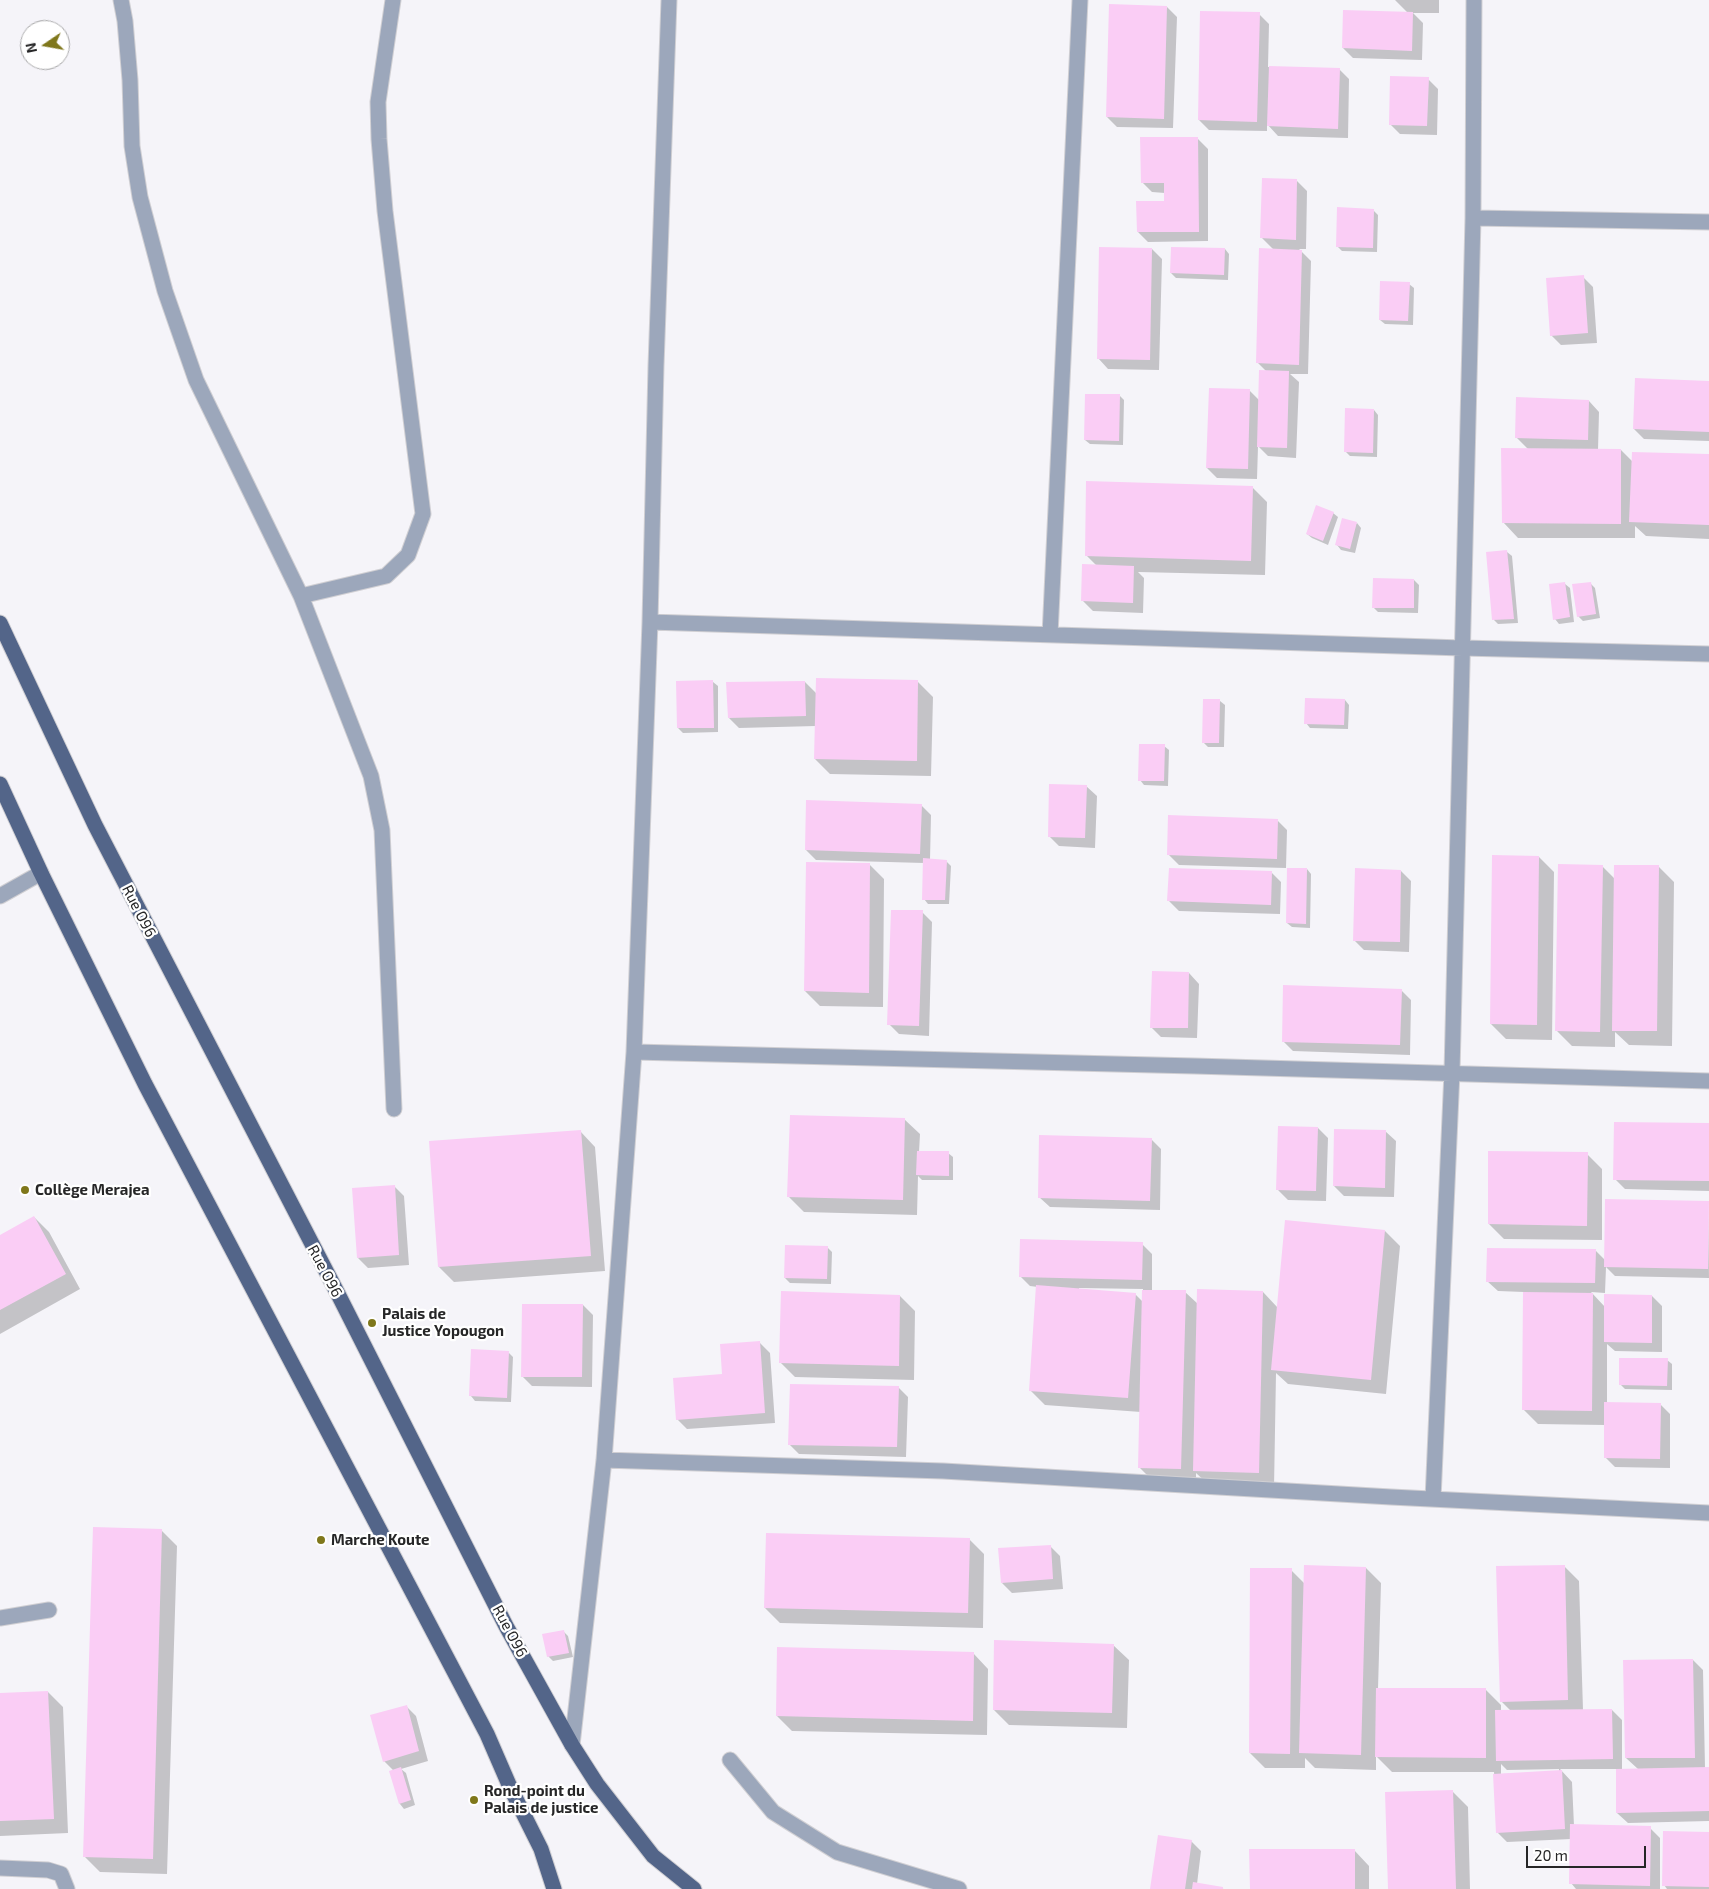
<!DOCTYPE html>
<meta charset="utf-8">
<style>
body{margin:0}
#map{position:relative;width:1709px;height:1889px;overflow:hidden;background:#f5f4f9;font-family:"Exo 2",sans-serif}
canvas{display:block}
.north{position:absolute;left:20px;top:20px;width:50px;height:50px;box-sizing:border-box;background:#fff;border:1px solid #a8a8a9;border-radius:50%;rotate:258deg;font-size:14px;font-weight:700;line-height:20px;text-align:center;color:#262627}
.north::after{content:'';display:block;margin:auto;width:18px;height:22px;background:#7f771b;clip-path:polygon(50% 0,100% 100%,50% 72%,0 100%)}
.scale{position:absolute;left:1526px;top:1846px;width:120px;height:22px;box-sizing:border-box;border:2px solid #262627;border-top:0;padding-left:6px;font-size:15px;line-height:18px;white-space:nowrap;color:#262627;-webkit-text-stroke:4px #fff;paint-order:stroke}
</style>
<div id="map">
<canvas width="1709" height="1889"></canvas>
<div class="north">N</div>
<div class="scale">20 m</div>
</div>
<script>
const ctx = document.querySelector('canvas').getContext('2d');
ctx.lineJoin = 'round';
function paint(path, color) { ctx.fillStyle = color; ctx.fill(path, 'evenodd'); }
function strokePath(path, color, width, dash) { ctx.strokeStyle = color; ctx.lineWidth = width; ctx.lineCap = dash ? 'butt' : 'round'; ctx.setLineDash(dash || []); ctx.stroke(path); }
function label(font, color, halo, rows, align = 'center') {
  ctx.font = font + ' "Exo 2",sans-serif'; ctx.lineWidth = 4.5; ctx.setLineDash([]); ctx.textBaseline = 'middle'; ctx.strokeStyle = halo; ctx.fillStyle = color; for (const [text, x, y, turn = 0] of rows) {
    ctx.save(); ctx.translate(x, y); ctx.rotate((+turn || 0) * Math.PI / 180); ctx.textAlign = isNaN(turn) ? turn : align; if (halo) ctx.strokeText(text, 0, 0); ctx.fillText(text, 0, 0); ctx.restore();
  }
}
const shadow = new Path2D(`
 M1395,0H1439V13H1413L1423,23L1422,60L1353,58L1343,48L1408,13Z
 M1167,7L1177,17L1173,128L1117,127L1107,117Z
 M1259,14L1269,24L1268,67L1339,69L1349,79L1348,138L1278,136L1267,124V131L1209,130L1199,120Z
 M1428,79L1438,89L1437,135L1400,134L1390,124Z
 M1198,139L1208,149V241L1148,242L1138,232L1165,202V193L1152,192L1142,182Z
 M1297,181L1307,191L1306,249H1299L1311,261L1308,374H1290L1299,382L1296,458L1268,456L1258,446L1257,479L1217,478L1207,468L1249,390L1260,401L1266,371L1258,363L1274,250L1262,238Z
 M1373,210L1378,215L1377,252L1342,251L1337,246Z
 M1152,249L1162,259L1159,370L1108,369L1098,358Z
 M1225,249L1229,254L1228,280L1176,278L1171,273Z
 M1583,277L1593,287L1597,343L1561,345L1551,335Z
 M1409,284L1414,288L1413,325L1385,324L1380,320Z
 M1709,382V441L1644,439L1634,429Z
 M1120,396L1124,400L1123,445L1090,444L1085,440Z
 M1589,401L1599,412L1598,450H1621L1633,462L1709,456V539L1646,536L1635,526V538H1518L1503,522L1528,449L1516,437Z
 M1374,410L1378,415L1377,457L1350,456L1345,451Z
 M1252,487L1267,502L1265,575L1138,572L1144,578L1143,613L1093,611L1083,601L1097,566L1086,555Z
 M1333,513L1338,517L1328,545L1312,538L1307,534Z
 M1357,523L1361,528L1355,553L1341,550L1337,545Z
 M1507,552L1512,556L1518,623L1498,624L1494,620Z
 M1414,580L1419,585L1418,613L1378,612L1373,607Z
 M1590,583L1595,588L1600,618L1583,621L1578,616Z
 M1565,584L1570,588L1574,622L1559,624L1555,619Z
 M713,682L718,686V732L683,733L678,728Z
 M805,682L817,694L918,682L933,697L931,776L830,774L815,759L816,726L739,728L729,718Z
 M1345,700L1349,705L1348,729L1310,728L1306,723Z
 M1220,701L1225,705L1224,747H1208L1203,742Z
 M1164,746L1169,750L1168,786L1144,785L1140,780Z
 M1086,786L1097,796L1095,848L1059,846L1049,836Z
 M921,805L931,815L930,860L946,861L951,866L949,904H928L924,899V863L816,860L806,850Z
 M1277,820L1287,830L1286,868L1179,865L1168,854Z
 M1539,857L1554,872L1552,1040L1506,1039L1491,1024Z
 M869,864L884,879L883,1007L820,1006L805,991Z
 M1602,866L1615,879L1659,867L1674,882L1672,1046L1629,1045L1615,1032V1047L1572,1046L1557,1031Z
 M1307,869L1311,874L1310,928L1292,927L1287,923Z
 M1401,871L1411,881L1409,952L1364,950L1354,940Z
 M1271,872L1281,882L1280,914L1179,911L1169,901Z
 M922,912L932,922L929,1036L899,1034L889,1024Z
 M1189,973L1199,984L1197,1038L1161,1037L1151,1027Z
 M1401,990L1411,1000L1410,1055L1293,1051L1283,1041Z
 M904,1119L920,1134L919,1152L948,1153L953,1157V1180H922L918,1176L917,1215L804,1212L789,1197Z
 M1709,1124V1191L1625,1189L1615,1179Z
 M1318,1128L1328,1138L1326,1201L1288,1200L1278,1190Z
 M580,1131L595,1147L605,1271L454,1282L439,1267L430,1142Z
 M1385,1131L1396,1141L1394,1197L1344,1196L1334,1186Z
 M1151,1139L1161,1149L1160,1210L1050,1207L1039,1197Z
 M1587,1154L1602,1169V1240L1504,1239L1489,1224Z
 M394,1186L404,1196L409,1265L368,1268L358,1258Z
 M1708,1202L1709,1278L1615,1276L1606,1267L1605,1293L1591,1292L1605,1307L1652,1296L1662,1306V1352L1615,1351L1607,1344V1403L1660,1404L1670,1414V1468L1615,1467L1605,1457V1425L1538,1424L1523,1409L1524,1292L1498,1291L1487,1281L1596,1251L1605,1260Z
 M34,1217L49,1232L80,1289L0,1334V1236Z
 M1385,1231L1400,1246L1386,1394L1288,1384L1276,1373L1274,1488L1209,1485L1196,1473V1484L1155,1483L1140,1468L1141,1412L1045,1405L1030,1390L1038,1287L1030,1286L1020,1276L1142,1244L1152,1254V1291L1185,1292L1198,1304L1263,1292L1278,1308ZM1079,1288L1143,1289V1302L1135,1294L1079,1290Z
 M827,1247L832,1252L831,1284L790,1283L785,1278Z
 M900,1296L915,1311L914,1380L795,1377L780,1362Z
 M583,1305L593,1315L592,1387L532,1386L522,1376Z
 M760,1343L770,1353L775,1423L687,1429L677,1419Z
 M508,1352L513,1357L511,1402L475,1401L471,1396Z
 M1667,1360L1672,1364V1390L1625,1389L1620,1384Z
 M898,1387L908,1397L906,1457L799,1454L789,1444Z
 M161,1530L177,1546L167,1874L100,1872L85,1857Z
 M969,1539L984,1554L983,1628L780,1623L765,1608Z
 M1050,1546L1060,1556L1063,1589L1012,1593L1002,1583Z
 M1564,1566L1579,1581L1583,1710H1612L1622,1720V1770L1638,1769L1626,1758L1693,1660L1703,1670L1705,1768H1709V1821L1628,1823L1617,1813V1769H1560L1572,1782L1574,1826L1650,1828L1660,1838V1889H1576L1571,1883V1839L1507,1842L1497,1832L1494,1772H1392L1376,1756V1770L1315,1768L1305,1758V1768H1265L1250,1753L1291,1570L1305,1584L1366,1568L1381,1583L1378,1689L1486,1690L1501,1705V1711H1511L1501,1701ZM1501,1764L1507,1770L1559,1769V1772L1501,1774Z
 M563,1631L568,1636L573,1657L553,1661L548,1656Z
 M1113,1645L1129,1660L1127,1728L1009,1725L994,1710Z
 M973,1653L988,1669L987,1735L792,1731L777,1716Z
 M48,1692L63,1707L68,1833L0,1836V1694Z
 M406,1706L416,1716L428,1761L401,1769L406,1773L415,1805L404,1809L400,1804L390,1772L394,1771L384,1761Z
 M1452,1791L1468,1807L1470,1889H1389Z
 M1709,1833V1889H1667L1664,1885Z
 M1191,1841L1201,1851L1197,1884L1224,1889H1152Z
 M1354,1850L1369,1866V1889H1251Z`);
const building = new Path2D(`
 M1109,4L1167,6L1164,119L1106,117Z
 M1343,10L1413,12L1412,51L1342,48Z
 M1200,11L1260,12L1257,122L1198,120Z
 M1269,66L1340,68L1338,129L1267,126Z
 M1390,76L1429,77L1427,126L1389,125Z
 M1140,137H1198L1199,232H1137L1136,201H1164V183H1141Z
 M1262,178L1297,179L1296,240L1260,238Z
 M1337,207L1374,209L1373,248L1336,247Z
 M1099,247L1152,248L1150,360L1097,359Z
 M1171,247L1225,248L1224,275L1170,273Z
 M1259,248L1302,250L1299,365L1256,363Z
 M1584,275L1588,333L1550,336L1546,278Z
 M1380,281L1410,282L1408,321L1379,320Z
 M1259,370L1289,371L1287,448L1257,447Z
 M1635,378L1709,381V432L1633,429Z
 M1209,388L1250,389L1248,469L1206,468Z
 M1085,394H1120L1119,441L1084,440Z
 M1516,397L1589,400L1588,440L1515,438Z
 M1345,408L1374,409L1373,453L1344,452Z
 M1501,448L1621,449V524L1502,523Z
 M1632,452L1709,454V525L1629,522Z
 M1086,481L1253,486L1251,561L1085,556Z
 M1316,505L1334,512L1323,541L1306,534Z
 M1342,518L1357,522L1350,549L1335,545Z
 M1507,550L1514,619L1492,620L1486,552Z
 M1082,564L1134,566L1133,603L1081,601Z
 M1373,578L1414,579V608H1372Z
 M1565,582L1570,617L1553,620L1549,584Z
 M1591,582L1596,614L1577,617L1572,584Z
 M816,678L918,680L917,761L814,759Z
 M713,680L714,728H677L676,681Z
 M805,681L806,716L728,718L726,682Z
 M1305,698L1345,699L1344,725L1304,724Z
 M1203,699H1220L1219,743H1202Z
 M1139,744H1165L1164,781H1138Z
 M1049,784L1087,785L1085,838L1048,837Z
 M806,800L922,804L920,854L805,850Z
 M1168,815L1278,819L1277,859L1167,855Z
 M1492,855L1539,856L1537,1025L1490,1024Z
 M923,858L947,860L945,900H922Z
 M806,862L870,863L869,993L804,991Z
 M1558,864L1603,865L1600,1032L1555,1031Z
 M1614,865H1659L1657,1031H1612Z
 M1169,868L1272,871L1271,905L1167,901Z
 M1287,868H1307L1306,924L1286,923Z
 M1355,868L1401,870L1400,942L1353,941Z
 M891,910H923L919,1026L887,1025Z
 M1152,971L1189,972L1188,1028H1150Z
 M1283,985L1402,989L1400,1045L1282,1042Z
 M790,1115L905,1118L903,1200L787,1197Z
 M1614,1122L1709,1123V1181L1613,1180Z
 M1278,1126L1318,1127L1316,1191L1276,1190Z
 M1334,1129L1386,1130L1385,1188L1333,1186Z
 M581,1130L591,1256L438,1267L429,1141Z
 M1039,1135L1152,1138L1150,1201L1038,1198Z
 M917,1151H949V1176L916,1175Z
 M1488,1151L1588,1152L1587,1226L1488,1224Z
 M395,1185L399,1255L357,1258L352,1188Z
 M1605,1199L1709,1201L1708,1269L1604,1267Z
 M34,1216L66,1274L0,1310V1235Z
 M1285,1220L1385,1230L1371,1380L1271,1370Z
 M1020,1239L1143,1242L1142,1280L1019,1277Z
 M785,1245L828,1246L827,1279L784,1278Z
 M1487,1248L1596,1249L1595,1283L1486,1282Z
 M1036,1285L1136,1293L1128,1398L1029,1391Z
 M1197,1289L1263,1291L1259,1473L1193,1471Z
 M1142,1290H1186L1181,1469L1138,1468Z
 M781,1291L900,1295L899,1366L779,1363Z
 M1523,1292L1593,1293L1592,1411L1522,1410Z
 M1604,1294L1652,1295V1343L1604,1342Z
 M522,1304H583L582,1377H521Z
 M760,1341L765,1413L676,1420L673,1378L722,1374L720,1344Z
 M471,1349L509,1351L507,1398L469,1396Z
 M1619,1358H1668L1667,1386L1619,1385Z
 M790,1384L899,1386L897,1447L788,1445Z
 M1604,1402L1661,1403L1660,1459L1604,1458Z
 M93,1527L162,1529L153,1859L83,1857Z
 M766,1533L970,1538L968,1613L764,1608Z
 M1051,1545L1053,1579L1001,1583L998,1548Z
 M1304,1565L1366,1567L1361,1755L1299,1753Z
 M1565,1565L1568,1700L1500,1702L1496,1566Z
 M1250,1568H1292L1290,1754L1249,1753Z
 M564,1630L569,1653L547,1657L542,1634Z
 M994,1640L1114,1644L1112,1713L993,1710Z
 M777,1647L974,1652L973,1721L776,1716Z
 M1693,1659L1695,1758H1625L1623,1660Z
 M1376,1688H1486V1758L1375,1757Z
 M48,1691L54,1819L0,1821V1693Z
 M407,1705L419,1751L383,1762L370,1715Z
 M1612,1709L1613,1759L1496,1761L1495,1710Z
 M401,1767L411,1800L399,1804L389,1771Z
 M1709,1767V1811L1616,1813V1769Z
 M1562,1770L1565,1829L1496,1833L1493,1774Z
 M1453,1790L1456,1889H1388L1385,1792Z
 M1570,1824L1651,1826L1650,1886L1569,1884Z
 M1663,1831L1709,1832V1887L1662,1886Z
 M1158,1835L1192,1840L1185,1889H1150Z
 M1249,1849H1355V1889H1250Z
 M1193,1882L1223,1887V1889H1192Z`);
const minor = new Path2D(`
 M121,0L125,21L130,80L132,146L140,197L165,291L196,380L301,596L386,576L408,555L423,514L385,211L379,139L378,102L393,0
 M1473,218L1709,222
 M301,596L371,776L382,830L394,1109
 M650,622L1462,648L1709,654
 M1050,635L1080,0
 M0,896L41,873
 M634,1052C992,1062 1351,1068 1709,1081
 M604,1460L943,1471L1391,1497L1709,1513
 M1433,1499L1452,1072L1473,218L1474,0
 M0,1618L49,1610
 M572,1745L604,1460L634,1052L650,622L656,366L669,0
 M730,1760L773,1812L837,1852L959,1889
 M0,1868L48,1870L61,1874L67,1889`);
const major = new Path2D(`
 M0,623L95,825L338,1294L506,1626L572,1745L597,1784L653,1856L694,1889
 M0,784L41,873L145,1084L487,1734L510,1787L541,1849L554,1889`);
const markers = [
 [25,1190,5,"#7f771b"],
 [372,1323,5,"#7f771b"],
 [321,1540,5,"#7f771b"],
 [474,1800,5,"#7f771b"]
];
const streetNames = [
 ["Rue O96",139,911,63],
 ["Rue O96",325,1271,62],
 ["Rue O96",510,1631,62]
];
const poiNames = [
 ["Collège Merajea",35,1190],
 ["Palais de",382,1314],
 ["Justice Yopougon",382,1331],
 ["Marche Koute",331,1540],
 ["Rond-point du",484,1791],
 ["Palais de justice",484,1808]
];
paint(shadow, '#0003');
paint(building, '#facdf5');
strokePath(minor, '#d0cfd3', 17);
strokePath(major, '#d0cfd3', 17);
strokePath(minor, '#9ca7bb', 15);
strokePath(major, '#536589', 15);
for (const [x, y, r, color] of markers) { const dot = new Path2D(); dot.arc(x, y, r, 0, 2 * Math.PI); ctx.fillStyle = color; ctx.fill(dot); strokePath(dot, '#fff', 2); }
label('15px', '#262627', '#fff', streetNames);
label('bold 15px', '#262627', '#fff', poiNames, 'left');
</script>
